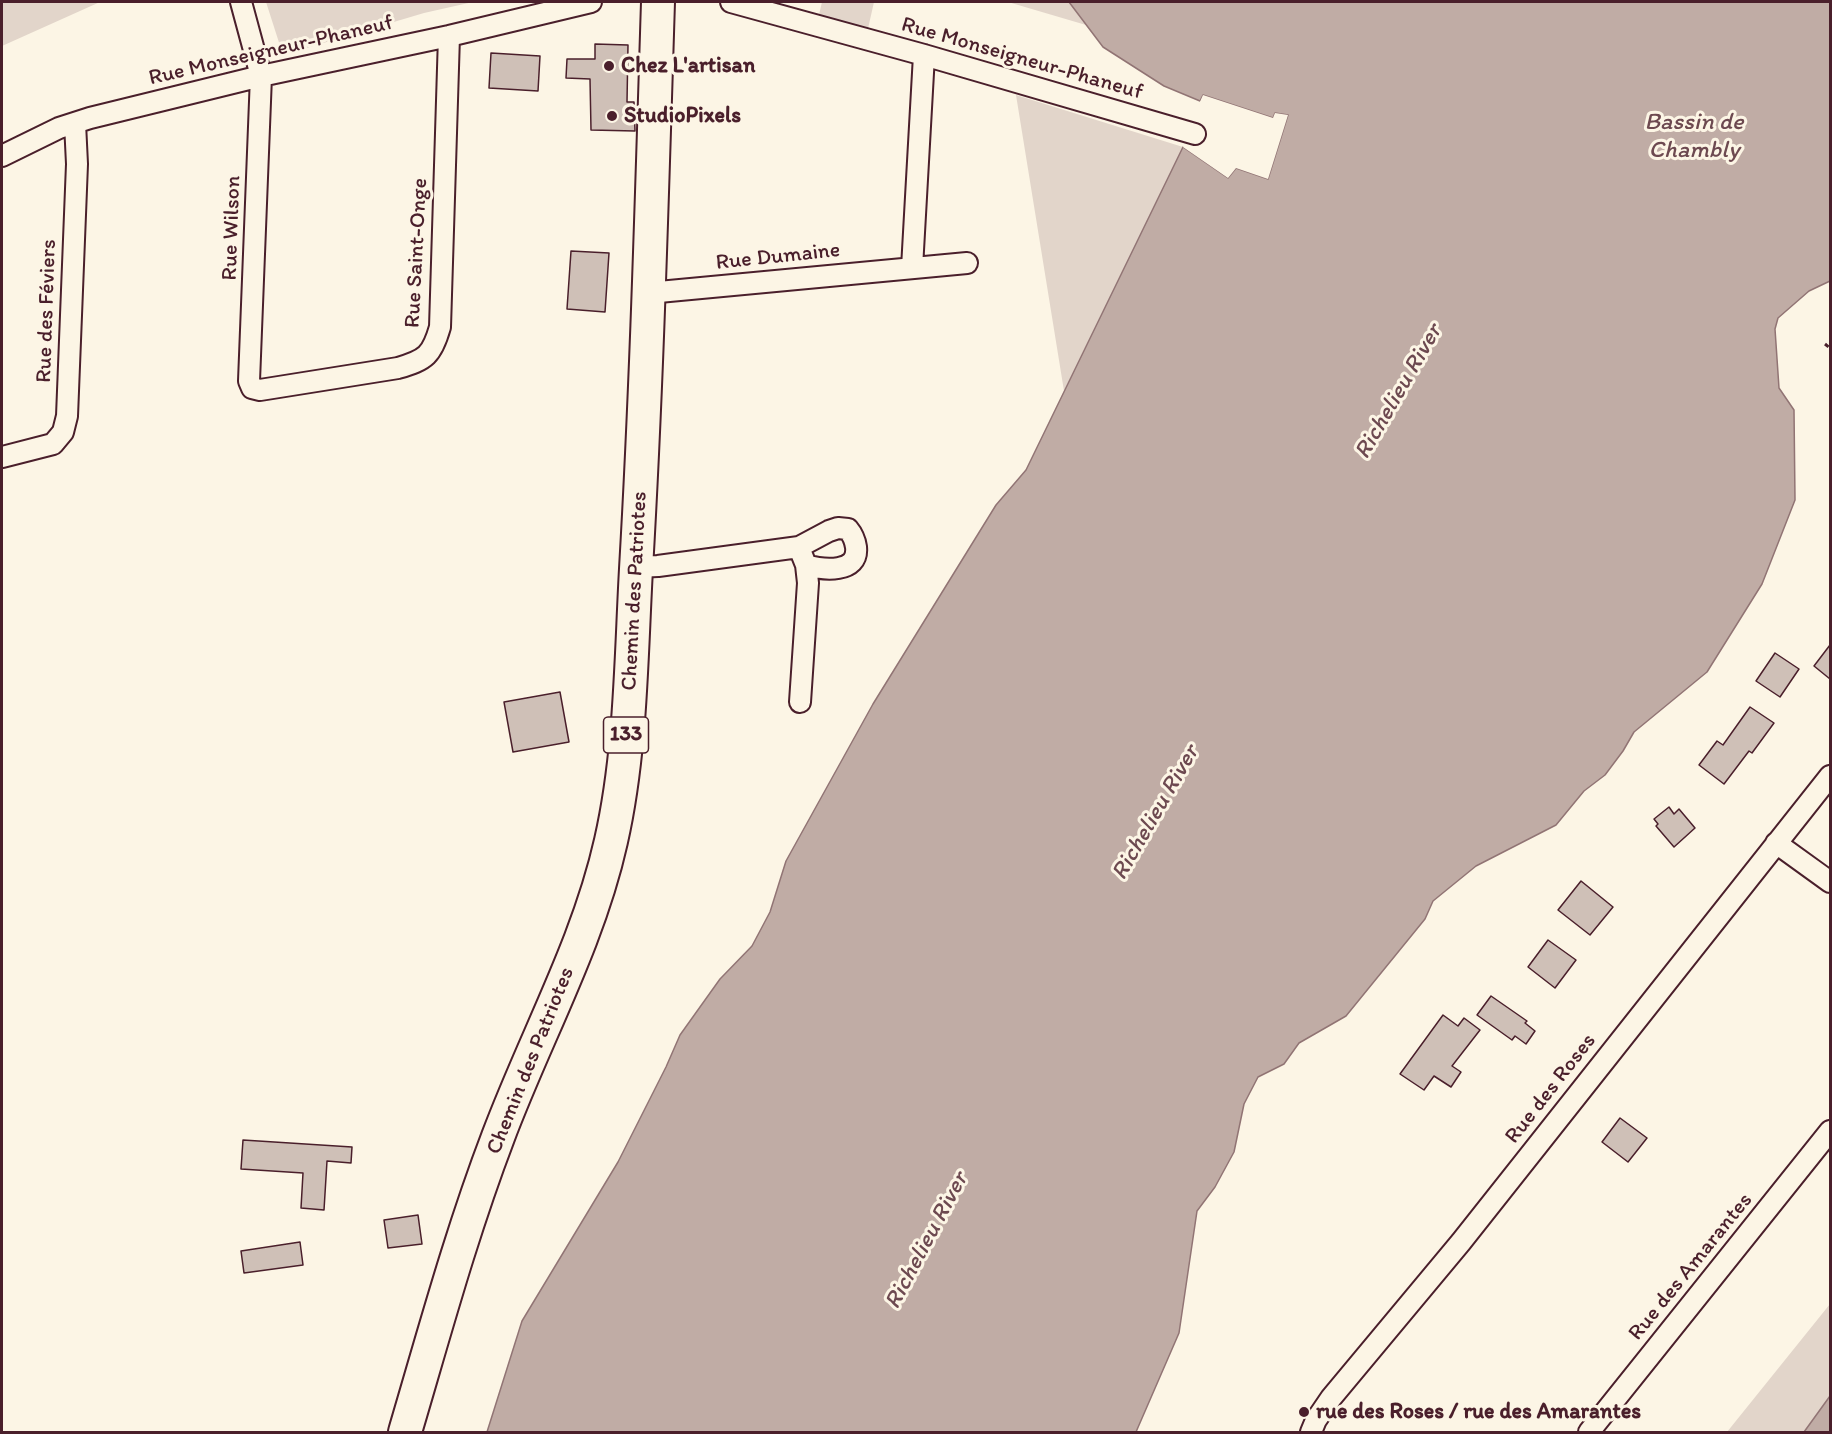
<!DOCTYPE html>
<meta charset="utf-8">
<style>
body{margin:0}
#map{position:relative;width:1832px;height:1434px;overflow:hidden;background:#fcf5e5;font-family:Itim,sans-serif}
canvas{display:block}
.frame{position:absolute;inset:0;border:3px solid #4a1f2b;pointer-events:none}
</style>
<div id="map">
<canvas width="1832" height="1434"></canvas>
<div class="frame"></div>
</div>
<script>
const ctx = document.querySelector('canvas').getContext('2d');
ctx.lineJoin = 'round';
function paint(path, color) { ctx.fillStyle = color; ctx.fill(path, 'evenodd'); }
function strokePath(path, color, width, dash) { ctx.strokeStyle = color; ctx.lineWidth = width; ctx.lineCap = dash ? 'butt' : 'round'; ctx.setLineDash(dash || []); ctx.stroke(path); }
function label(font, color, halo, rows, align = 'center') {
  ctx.font = font + ' Itim,sans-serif'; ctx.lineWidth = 6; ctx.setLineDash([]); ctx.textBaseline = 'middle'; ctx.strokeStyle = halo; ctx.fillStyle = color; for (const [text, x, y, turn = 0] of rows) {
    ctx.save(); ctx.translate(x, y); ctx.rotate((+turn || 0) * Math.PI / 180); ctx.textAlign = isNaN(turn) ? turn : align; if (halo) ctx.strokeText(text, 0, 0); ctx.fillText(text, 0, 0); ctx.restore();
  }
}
const green = new Path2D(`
 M2,2H100L2,46Z
 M266,2H473L424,13L283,55Z
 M822,2H874L867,33L818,19Z
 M1008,2H1069L1086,25Z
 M1016,95L1183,147L1064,391Z
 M1830,1304V1396L1804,1432H1727Z`);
const water = new Path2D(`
 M1069,2H1830V281L1809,291L1778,318L1775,329L1779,388L1794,410L1795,500L1762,584L1707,672L1634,732L1623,751L1605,775L1584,791L1556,825L1476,866L1433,901L1425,919L1346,1016L1299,1043L1284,1064L1258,1077L1244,1104L1234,1152L1215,1187L1197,1211L1179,1333L1136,1432H487L522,1321L618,1162L666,1067L680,1035L720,979L752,946L770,912L786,861L873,704L996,505L1026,470L1183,147L1228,178L1236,168L1268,179L1288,115L1275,113L1273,118L1203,95L1200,101L1164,86L1103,47Z
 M1830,1396V1432H1804Z`);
const pier = new Path2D(`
 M1203,95L1273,118L1275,113L1288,115L1268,179L1236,168L1228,178L1183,147L1184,144L1227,174L1236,165L1266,175L1284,118L1277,116L1275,121H1272L1204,98L1202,104H1199Z`);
const building = new Path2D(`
 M595,44L628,45L627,102H634L635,131L591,130L590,79L566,78L567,59H595Z
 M491,53L540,56L538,91L489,88Z
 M571,251L609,253L605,312L567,309Z
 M1830,645V679L1814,666Z
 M1775,653L1799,669L1780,697L1756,681Z
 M560,692L569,742L513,752L504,702Z
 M1750,707L1774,723L1752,753L1749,751L1724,784L1699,765L1717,741L1723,745Z
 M1669,807L1674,814L1679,809L1695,828L1674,847L1656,826L1658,824L1654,819Z
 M1581,881L1613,907L1590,935L1558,910Z
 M1548,940L1576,960L1555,988L1528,967Z
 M1491,996L1527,1021L1525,1023L1535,1031L1526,1044L1515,1036L1512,1040L1477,1015Z
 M1443,1015L1458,1026L1464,1018L1480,1030L1452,1066L1461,1072L1451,1087L1434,1076L1424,1090L1400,1074Z
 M1620,1118L1647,1138L1628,1162L1602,1142Z
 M243,1140L352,1147L351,1163L327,1161L324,1210L301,1208L303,1173L241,1169Z
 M418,1215L422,1244L388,1248L384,1220Z
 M300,1242L303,1265L244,1273L241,1251Z`);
const path = new Path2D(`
 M1825,344L1830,348`);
const street = new Path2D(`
 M241,2L261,76L249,381L252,388L260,390L398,368C426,360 432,355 440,327L449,36
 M731,2L924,55L1195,134
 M2,156L59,128L90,118L261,76L449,36L591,2
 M912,268L924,55
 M648,293L967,263
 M2,457L53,444L63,432L67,416L77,164L75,123
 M636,567L658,566L799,547L829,531L838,528L848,529C853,535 855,540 856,547C859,574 823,570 806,565
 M800,702L808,583L806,565L802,555
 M1776,843L1830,882
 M1311,1432L1316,1420L1331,1398L1461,1242L1830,776
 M1589,1432L1830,1131`);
const primary = new Path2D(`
 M405,1432C434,1334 461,1234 498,1137C535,1038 588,944 611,841C631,753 631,659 636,569C647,380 652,191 658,2`);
const markers = [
 [609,66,6,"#4a1f2b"],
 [612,116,6,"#4a1f2b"],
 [1304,1412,6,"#4a1f2b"]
];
const shields = [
 [626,735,45]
];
const shieldNames = [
 ["133",626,735]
];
const streetNames = [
 ["Rue Monseigneur-Phaneuf",271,51,-13],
 ["Rue Monseigneur-Phaneuf",1022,59,16],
 ["Rue Wilson",232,228,-88],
 ["Rue Saint-Onge",417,253,-87],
 ["Rue Dumaine",778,257,-6],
 ["Rue des Féviers",47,311,-88],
 ["Chemin des Patriotes",635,591,-87],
 ["Chemin des Patriotes",531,1061,-68],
 ["Rue des Roses",1551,1089,-52],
 ["Rue des Amarantes",1691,1267,-51]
];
const poiNames = [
 ["Chez L'artisan",621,66],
 ["StudioPixels",624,116],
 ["rue des Roses / rue des Amarantes",1316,1412]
];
const waterNames = [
 ["Bassin de",1694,123],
 ["Chambly",1694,151],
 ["Richelieu River",1399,392,-60],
 ["Richelieu River",1156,813,-60],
 ["Richelieu River",927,1241,-62]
];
paint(green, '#e2d5ca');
paint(water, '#c0aca5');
strokePath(water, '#917474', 1.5);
paint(pier, '#fcf5e5');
paint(building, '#cfc0b7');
strokePath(building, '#4a1f2b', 1.5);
strokePath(street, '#4a1f2b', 24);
strokePath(primary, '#4a1f2b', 36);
strokePath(path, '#4a1f2b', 3, [4.5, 4.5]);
strokePath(street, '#fcf5e5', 20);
strokePath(primary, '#fcf5e5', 32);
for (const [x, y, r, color] of markers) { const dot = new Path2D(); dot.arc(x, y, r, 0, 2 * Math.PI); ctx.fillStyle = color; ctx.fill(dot); strokePath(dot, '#fcf5e5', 2); }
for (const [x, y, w] of shields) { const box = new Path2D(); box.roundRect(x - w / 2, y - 18, w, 36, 4.5); ctx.fillStyle = '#fcf5e5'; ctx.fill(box); strokePath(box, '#4a1f2b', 1.5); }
label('bold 21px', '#4a1f2b', null, shieldNames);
label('22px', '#4a1f2b', '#fcf5e5', streetNames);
label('bold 22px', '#4a1f2b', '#fcf5e5', poiNames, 'left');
label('italic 24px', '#6d4950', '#fcf5e5', waterNames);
</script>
